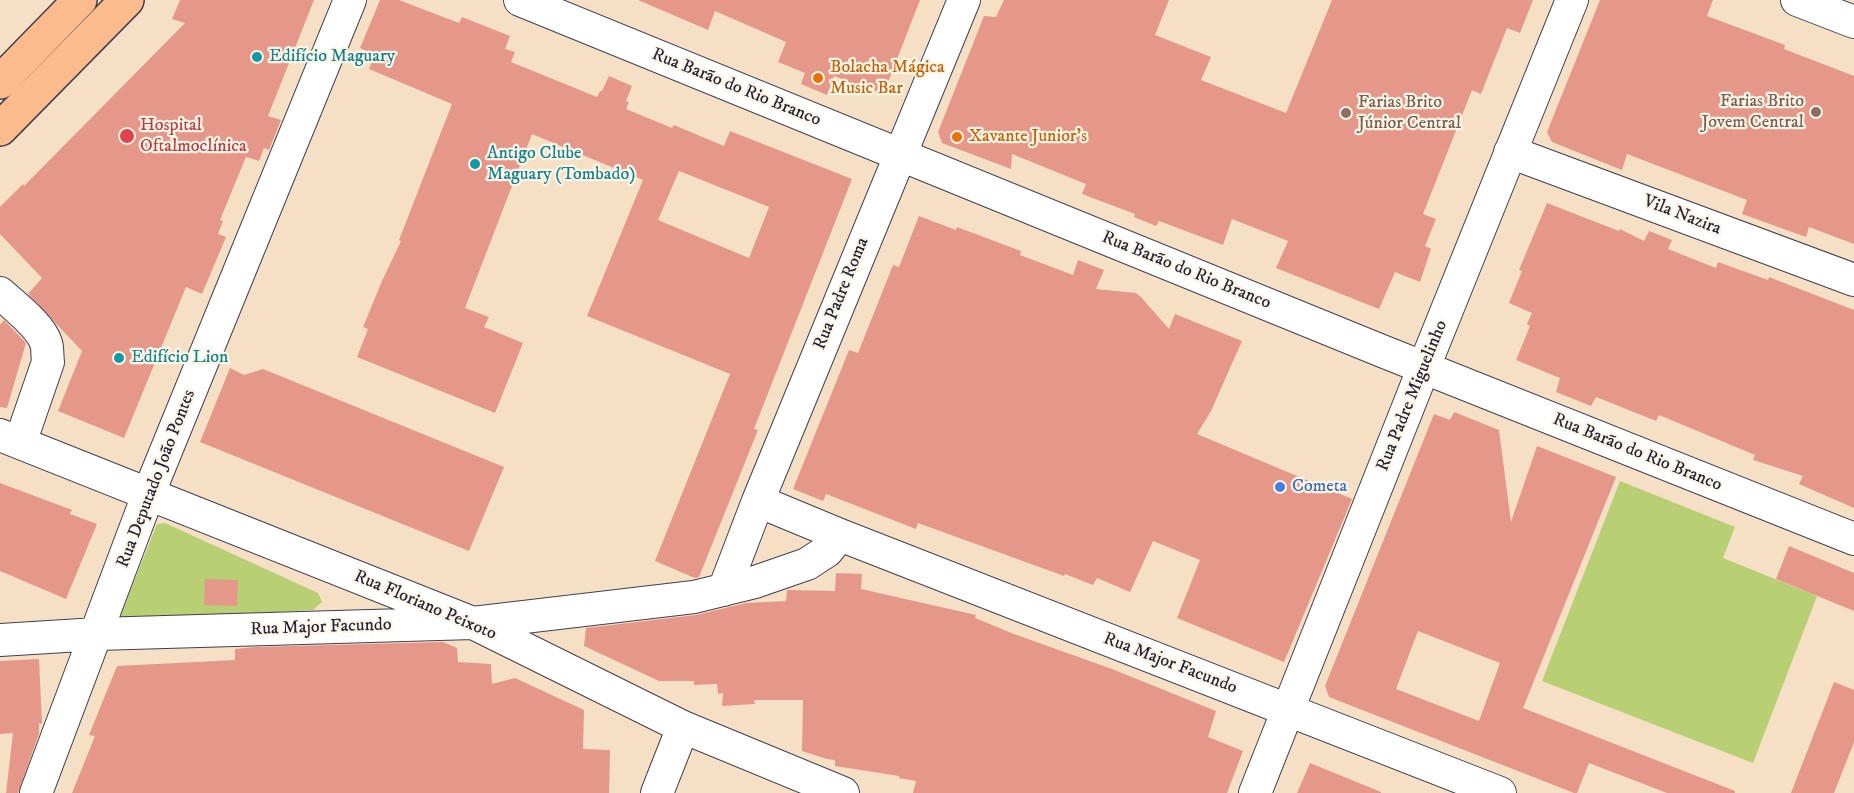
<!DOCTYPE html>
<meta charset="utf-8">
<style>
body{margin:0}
canvas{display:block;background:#f5e0c6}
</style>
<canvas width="1854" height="793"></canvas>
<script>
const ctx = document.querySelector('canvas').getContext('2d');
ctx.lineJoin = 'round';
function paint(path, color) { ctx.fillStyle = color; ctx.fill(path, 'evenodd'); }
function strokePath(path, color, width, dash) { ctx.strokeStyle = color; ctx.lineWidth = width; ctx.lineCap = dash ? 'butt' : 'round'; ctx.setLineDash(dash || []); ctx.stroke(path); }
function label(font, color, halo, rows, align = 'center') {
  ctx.font = font + ' "IM FELL DW Pica",serif'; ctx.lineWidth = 4.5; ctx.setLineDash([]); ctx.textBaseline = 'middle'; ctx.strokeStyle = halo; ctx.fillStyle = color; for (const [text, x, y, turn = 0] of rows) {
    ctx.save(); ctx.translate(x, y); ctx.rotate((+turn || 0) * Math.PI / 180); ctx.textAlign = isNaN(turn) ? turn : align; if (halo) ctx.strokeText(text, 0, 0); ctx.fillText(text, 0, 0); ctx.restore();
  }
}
const green = new Path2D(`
 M1620,481L1735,527L1723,558L1817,596L1753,763L1542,681Z
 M165,523L318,593L322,602L313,610L126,621L122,618L121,614L157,524Z`);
const building = new Path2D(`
 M180,0H314L268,116L281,120L269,150L264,148L259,161L246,157L220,220L223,221L218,234L226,237L202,294L186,287L124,438L58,411L82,351L28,294L42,278L0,234V207L23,184L24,186L185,23L172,19Z
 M380,0H399L459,23L462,17L510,36L505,49L515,52L511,62L597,97L600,91H602L609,76L632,86L626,101L629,102L626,109L672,128L674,125L724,146L730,131L852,179L754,429L758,430L699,577L695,578L655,561L730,374L587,316L643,180L532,134L465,308L489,317L484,327L523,343L495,413L357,357L368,329L363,327L382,281L401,241L399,240L452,104L369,69L375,55L360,48ZM679,171L769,207L749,258L658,220Z
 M638,0H920L883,95L834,76L827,95L801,84L805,73L778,62L786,42L715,11L708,30Z
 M1004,0H1169L1155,35L1211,57L1201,80L1286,113L1332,0H1533L1520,33L1507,28L1481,94L1472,90L1423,214L1436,219L1425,246L1431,249L1420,282L1395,272L1379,309L1276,268L1288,241L1232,219L1223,245L1159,221L1156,226L1134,217L1135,214L1082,194L1086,184L1012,154L1011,169L942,143L938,132L984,16L996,17Z
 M1600,0H1713L1707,16L1785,45L1784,49L1854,76V244L1809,227L1806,237L1742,214L1747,200L1627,154L1622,170L1552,142L1547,132Z
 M1547,203L1619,231L1620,229L1644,241L1649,231L1672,240L1668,249L1716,268L1718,262L1768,280L1769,277L1854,310V508L1799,484L1803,476L1753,460L1755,455L1659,415L1656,421L1596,397L1591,406L1556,392L1560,378L1516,360L1530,326L1527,324L1532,313L1509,303L1522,271L1519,270Z
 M919,216L956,230L957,227L1021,251L1020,255L1073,275L1078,260L1104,270L1096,289L1136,293L1141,297L1169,329L1175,314L1242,341L1211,411L1197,434L1352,499L1284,662L1177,618L1200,560L1153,541L1130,592L1097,578L1093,585L1065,574L1064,576L918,523L916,529L826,494L823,501L793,489L849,350L858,353L893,265L899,267Z
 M4,320L26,343L7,408L0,407V325Z
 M230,368L244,375L263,369L504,467L469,551L200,442Z
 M1454,412L1499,430L1511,522L1537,446L1616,477L1523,708L1735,791V793H1667L1589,763L1577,793H1574L1329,697L1325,686L1434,414L1450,420ZM1418,631L1500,663L1479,721L1396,689Z
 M0,483L72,510L70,514L97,524L66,599L0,571Z
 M1789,546L1854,573V611L1776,579Z
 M836,573L862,574L861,589L976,615L975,618L1014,634L1112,669L1216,711L1208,737L1243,751L1227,793H913L916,781L899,778V776L835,766V760L827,759L802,751L803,700H754L755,704L722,706L723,693L718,694L717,684L694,685V681H659L584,646L586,628L696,615L746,603L786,601L787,590L835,591Z
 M205,579L238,580L237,606L204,605Z
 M443,642L457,648L458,662L491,664L492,684L515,678L584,710L583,749L610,750L609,793H72L95,736L89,735L117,666L235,660V649L255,647Z
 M39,659L42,724L39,723V734L18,793H6L13,733L0,734V661Z
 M1834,682L1854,690V742L1834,793H1791Z
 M1310,763L1381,792V793H1297Z`);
const minor = new Path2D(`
 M520,0L1382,351L1854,539
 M1797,0L1854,22
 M1510,152L1854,280
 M0,293C13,305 41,326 46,343C48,349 47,356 48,362L20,443
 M0,435L473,623L683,727L843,793
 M758,501L840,535L1500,793
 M724,590L758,501L964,0
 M0,640L97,634L473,623L694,597L755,582L807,564L827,551L840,535
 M36,793L148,495L350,0
 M657,793L683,727
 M1255,793L1424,367L1572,0`);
const major = new Path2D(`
 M0,82L80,0
 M0,129L127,0`);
const markers = [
 [257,57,6,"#0f9aa8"],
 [818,78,6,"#e8710a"],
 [1816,112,6,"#8d6e63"],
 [1346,113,6,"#8d6e63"],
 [127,136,8,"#e0444e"],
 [957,137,6,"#e8710a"],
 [475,164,6,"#0f9aa8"],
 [119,358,6,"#0f9aa8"],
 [1280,487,6,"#3f7fe0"]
];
const cultureNames = [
 ["Edifício Maguary",269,57],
 ["Antigo Clube",487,154],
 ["Maguary (Tombado)",487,175],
 ["Edifício Lion",131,358]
];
const foodNames = [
 ["Bolacha Mágica",830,68],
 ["Music Bar",830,89],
 ["Xavante Junior's",969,137]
];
const streetNames = [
 ["Rua Barão do Rio Branco",736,88,22],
 ["Vila Nazira",1682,216,21],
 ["Rua Barão do Rio Branco",1186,271,22],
 ["Rua Padre Roma",842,294,-68],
 ["Rua Padre Miguelinho",1413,396,-68],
 ["Rua Barão do Rio Branco",1637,453,22],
 ["Rua Deputado João Pontes",157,479,-69],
 ["Rua Floriano Peixoto",425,606,23],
 ["Rua Major Facundo",321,628,-2],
 ["Rua Major Facundo",1170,664,21]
];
const educationNames = [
 ["Farias Brito",1804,102],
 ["Jovem Central",1804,123],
 ["Farias Brito",1358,103,"left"],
 ["Júnior Central",1358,124,"left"]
];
const healthNames = [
 ["Hospital",140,126],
 ["Oftalmoclínica",140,147]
];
const shopNames = [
 ["Cometa",1292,487]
];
paint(green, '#b8cf74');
paint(building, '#e59889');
strokePath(minor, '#423e50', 34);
strokePath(major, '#423e50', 36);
strokePath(minor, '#fff', 32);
strokePath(major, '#fbbb8d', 33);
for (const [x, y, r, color] of markers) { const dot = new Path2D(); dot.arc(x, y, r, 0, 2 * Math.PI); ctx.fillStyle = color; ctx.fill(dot); strokePath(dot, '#fcf5e5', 2); }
label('18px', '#0d838f', '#fcf5e5', cultureNames, 'left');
label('18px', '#c56008', '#fcf5e5', foodNames, 'left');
label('18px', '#22223b', '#fcf5e5', streetNames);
label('18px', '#785e54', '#fcf5e5', educationNames, 'right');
label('18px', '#be3a42', '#fcf5e5', healthNames, 'left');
label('18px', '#366cbe', '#fcf5e5', shopNames, 'left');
</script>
